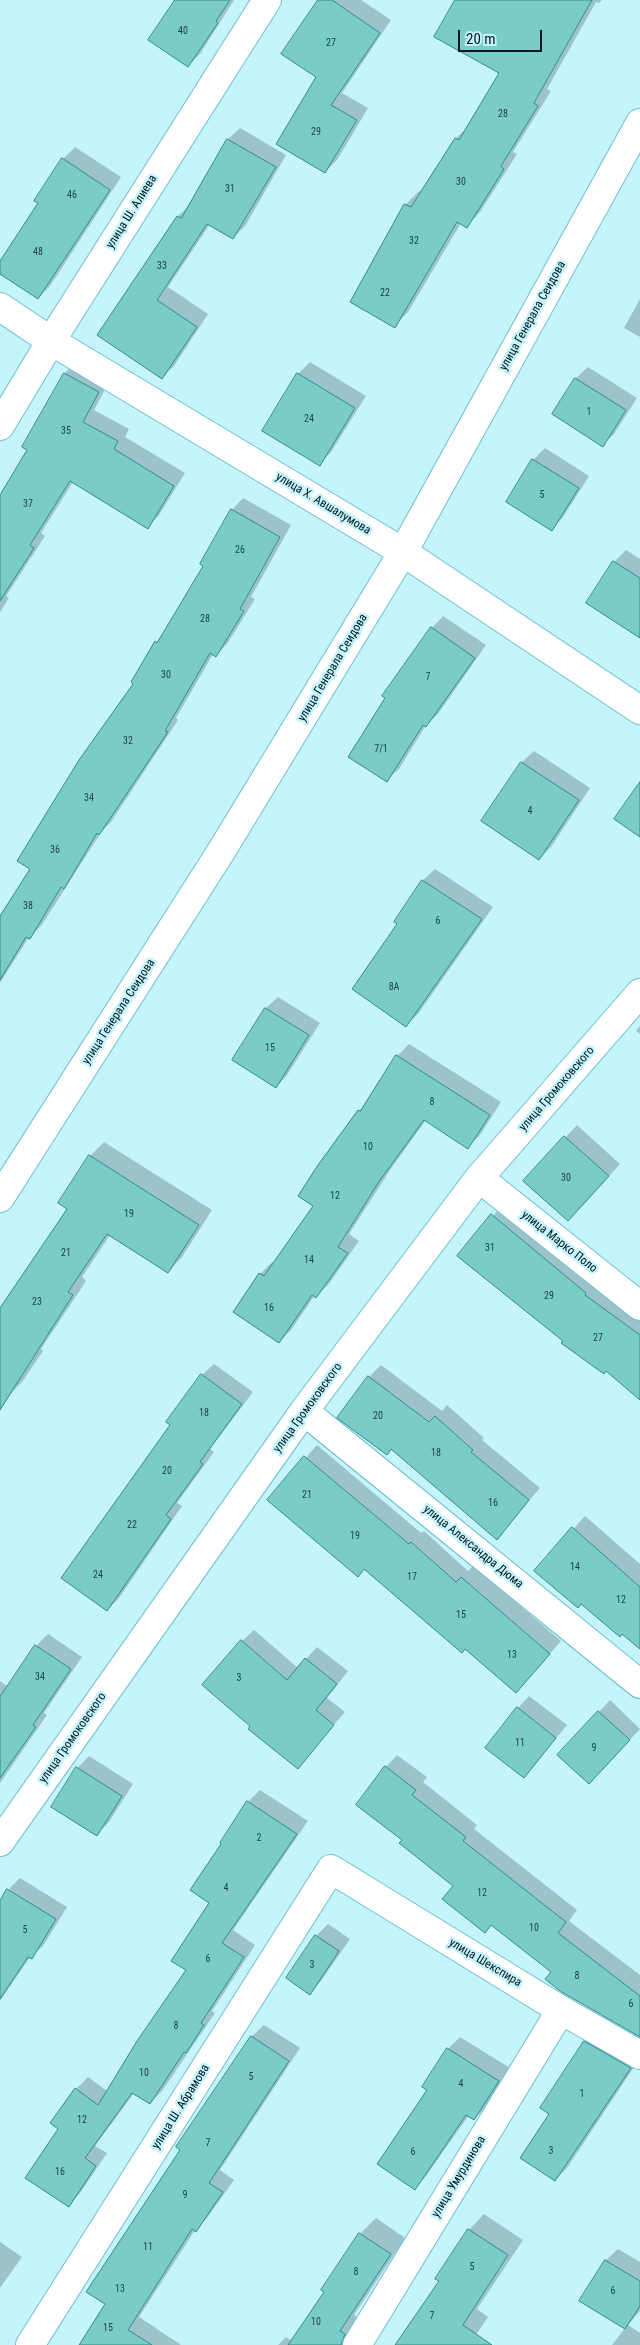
<!DOCTYPE html>
<meta charset="utf-8">
<style>
body{margin:0}
#map{position:relative;width:640px;height:2345px;overflow:hidden;background:#c5f4fd;font-family:"Roboto Condensed",sans-serif}
canvas{display:block}
.scale{position:absolute;left:458px;top:30px;width:84px;height:22px;box-sizing:border-box;border:2px solid #00161a;border-top:0;padding-left:6px;font-size:15px;line-height:18px;white-space:nowrap;color:#00161a;-webkit-text-stroke:4px #c5f4fd;paint-order:stroke}
</style>
<div id="map">
<canvas width="640" height="2345"></canvas>
<div class="scale">20 m</div>
</div>
<script>
const ctx = document.querySelector('canvas').getContext('2d');
ctx.lineJoin = 'round';
function paint(path, color) { ctx.fillStyle = color; ctx.fill(path, 'evenodd'); }
function strokePath(path, color, width, dash) { ctx.strokeStyle = color; ctx.lineWidth = width; ctx.lineCap = dash ? 'butt' : 'round'; ctx.setLineDash(dash || []); ctx.stroke(path); }
function label(font, color, halo, rows, align = 'center') {
  ctx.font = font + ' "Roboto Condensed",sans-serif'; ctx.lineWidth = 5; ctx.setLineDash([]); ctx.textBaseline = 'middle'; ctx.strokeStyle = halo; ctx.fillStyle = color; for (const [text, x, y, turn = 0] of rows) {
    ctx.save(); ctx.translate(x, y); ctx.rotate((+turn || 0) * Math.PI / 180); ctx.textAlign = isNaN(turn) ? turn : align; if (halo) ctx.strokeText(text, 0, 0); ctx.fillText(text, 0, 0); ctx.restore();
  }
}
const shadow = new Path2D(`
 M177,0H234L200,54L188,66Z
 M320,0H361L391,20L342,93L368,108L337,160L325,172Z
 M456,0H602L599,3L596,2L547,89L551,91L513,152L517,154L480,212L467,226L461,223L408,312L394,326L351,301L405,205L419,191L422,192L456,138L468,127L500,72Z
 M240,128L286,155L245,226L233,238L210,224L168,287L208,314L174,366L162,377L99,335L178,216L190,205L228,139Z
 M75,147L121,177L50,286L38,298L0,273V263L39,203L63,159Z
 M640,299V337L624,328Z
 M76,361L110,380L94,410L129,429L125,437L185,473L159,515L147,527L73,482L41,533L45,536L6,596L9,598L0,612V497L29,449L24,446L65,373Z
 M310,362L366,396L331,452L319,464L298,374Z
 M588,367L637,398L614,434L602,445L553,414L576,378Z
 M545,448L589,476L563,517L552,529L533,460Z
 M243,498L291,525L251,597L255,599L227,644L216,655L213,654L176,718L178,720L111,822L102,831L41,926L29,937L0,983V919L31,868L135,683L156,642L163,635L205,565L232,510Z
 M626,550L640,559V628L587,603L614,562Z
 M443,616L486,645L438,714L426,725L399,769L387,780L432,628Z
 M534,751L590,788L551,847L539,859L482,821L522,762Z
 M435,869L493,907L418,1014L406,1025L399,924L396,922L423,880Z
 M278,997L320,1023L287,1075L276,1087L233,1060L266,1008Z
 M640,1026V1034L636,1031Z
 M409,1044L501,1102L480,1135L468,1147L426,1120L390,1170L349,1234L359,1241L328,1285L316,1296L315,1295L291,1330L279,1342L260,1274L272,1262L274,1263L315,1205L359,1111L367,1102L397,1056Z
 M577,1125L620,1164L580,1208L525,1181Z
 M104,1142L212,1210L182,1257L168,1272L110,1235L82,1277L86,1281L41,1349L43,1351L22,1382L8,1396L0,1400V1311L69,1209L90,1156Z
 M504,1203L640,1315V1399L607,1370L565,1341L459,1256Z
 M214,1364L253,1392L210,1449L214,1452L177,1503L182,1506L119,1598L107,1610L171,1425L202,1375Z
 M381,1365L442,1411L447,1405L484,1438L482,1440L540,1488L497,1538L392,1448L386,1454L369,1377Z
 M317,1445L421,1533L424,1531L468,1571L473,1566L561,1641L527,1680L466,1648L365,1568L269,1500Z
 M585,1516L640,1564V1647L536,1571Z
 M254,1630L298,1668L317,1647L348,1671L327,1698L345,1712L298,1767L251,1726L242,1641Z
 M48,1634L82,1657L44,1713L47,1715L0,1783V1681L8,1687L36,1646Z
 M529,1696L567,1725L524,1777L518,1708Z
 M610,1700L640,1729L601,1771L559,1755Z
 M397,1755L427,1777L423,1782L477,1825L474,1829L577,1910L569,1921L640,1975V2036L492,1924L485,1931L454,1886L404,1839L386,1767Z
 M89,1756L133,1784L109,1822L97,1834L53,1806L77,1768Z
 M260,1790L308,1821L233,1930L255,1945L212,2011L215,2013L162,2091L150,2103L134,2093L95,2146L107,2153L80,2193L68,2205L60,2128L76,2089L88,2077L107,2091L187,1970L211,1903L223,1844L248,1802Z
 M20,1878L67,1907L43,1946L30,1957L0,2001V1905L8,1890Z
 M328,1924L350,1939L321,1981L309,1993L316,1936Z
 M264,2025L300,2048L220,2170L234,2180L207,2218L195,2230L139,2317L181,2345H80L107,2303L182,2149L178,2147L252,2036Z
 M597,2030L640,2058L567,2168L555,2180L551,2114L585,2042Z
 M460,2037L510,2068L486,2107L474,2119L469,2115L426,2176L415,2188L429,2090L424,2087L448,2049Z
 M484,2214L523,2240L477,2309L488,2317L469,2345H397L441,2281L469,2230Z
 M376,2218L405,2238L354,2315L359,2318L340,2345H278L286,2337L292,2341L326,2292L360,2234Z
 M0,2242L22,2257L0,2288Z
 M618,2249L640,2262V2311L628,2325L640,2333V2345H612L625,2328L581,2301L606,2260Z`);
const building = new Path2D(`
 M175,0H230L216,21L218,23L188,67L148,40Z
 M318,0H332L380,33L331,105L357,120L325,173L276,144L316,77L281,54Z
 M455,0H592L534,103L538,106L501,166L504,169L467,228L457,222L395,328L350,302L404,204L411,207L455,138L459,140L499,73L434,37Z
 M227,139L276,167L233,239L207,224L157,300L197,327L162,379L97,335L177,216L181,218Z
 M62,158L110,190L38,299L0,274V261L38,203L34,201Z
 M64,373L99,392L83,422L118,441L114,449L174,486L148,529L70,481L30,545L34,548L0,601V495L27,450L22,447Z
 M297,373L355,408L320,466L262,431Z
 M575,378L626,410L603,447L552,414Z
 M532,459L579,488L552,531L506,502Z
 M231,509L280,537L240,609L244,611L216,657L210,653L165,731L168,732L99,835L97,833L64,889L61,887L30,939L26,937L0,980V916L30,869L17,861L79,760L133,684L131,682L155,641L157,643L203,566L200,564Z
 M613,561L640,578V638L586,603Z
 M431,627L475,658L426,727L423,725L387,782L348,757L385,698L382,696Z
 M521,762L579,800L539,860L481,821Z
 M640,782V837L614,819Z
 M422,880L482,919L406,1027L352,989L397,924L394,922Z
 M265,1008L309,1035L276,1088L232,1060Z
 M396,1055L490,1115L468,1149L424,1120L378,1183L338,1247L348,1253L316,1298L312,1295L279,1343L233,1312L259,1273L264,1276L313,1206L298,1196L318,1165L358,1110L360,1111Z
 M564,1136L609,1176L568,1221L523,1181Z
 M89,1155L199,1225L168,1273L107,1234L68,1292L73,1295L0,1410V1308L67,1209L58,1203Z
 M491,1214L586,1293L585,1295L640,1335V1400L606,1371L604,1374L561,1343L563,1341L457,1256Z
 M201,1374L242,1404L200,1462L203,1464L166,1515L171,1519L107,1611L61,1578L170,1425L166,1422Z
 M368,1376L429,1422L435,1416L473,1450L471,1452L529,1500L497,1540L391,1449L387,1455L337,1418Z
 M304,1456L409,1544L411,1542L456,1582L461,1577L550,1654L516,1693L465,1649L462,1653L364,1569L358,1577L267,1500Z
 M572,1527L640,1587V1649L622,1634L620,1637L581,1604L578,1608L534,1571Z
 M241,1640L287,1680L305,1658L337,1684L316,1710L334,1725L298,1769L248,1729L250,1726L202,1685Z
 M35,1645L71,1669L33,1725L36,1727L0,1778V1697Z
 M517,1707L556,1738L524,1778L485,1748Z
 M598,1711L630,1740L589,1784L557,1755Z
 M385,1766L416,1790L412,1795L466,1837L463,1841L566,1922L558,1933L640,1996V2037L560,1991L545,1979L551,1972L491,1925L485,1933L442,1899L453,1886L399,1843L402,1840L356,1805Z
 M76,1767L122,1796L97,1836L51,1807Z
 M247,1801L297,1834L222,1943L244,1957L201,2023L204,2025L186,2053L184,2052L150,2104L132,2093L85,2158L96,2166L69,2207L25,2178L58,2129L50,2123L75,2088L98,2105L137,2041L186,1970L171,1961L209,1903L190,1890L221,1844L220,1843Z
 M7,1889L56,1919L32,1959L28,1957L0,1999V1901Z
 M315,1935L339,1951L310,1995L286,1978Z
 M251,2036L289,2061L209,2183L223,2192L196,2232L192,2229L128,2330L152,2345H79L105,2304L86,2292L180,2150L176,2147Z
 M584,2041L631,2068L555,2181L520,2158L549,2114L540,2108Z
 M447,2048L499,2081L474,2120L466,2115L415,2190L377,2164L427,2090L422,2087Z
 M468,2229L508,2255L463,2325L492,2345H395L439,2281L435,2279Z
 M359,2233L391,2254L340,2331L345,2334L341,2345H288L324,2292L321,2290Z
 M605,2260L640,2281V2306L625,2329L579,2301Z`);
const minor = new Path2D(`
 M0,307L51,341L403,552L640,710
 M0,426L51,341L267,0
 M479,1178L640,1306
 M304,1411L640,1684
 M0,1842L304,1411L479,1178L640,993
 M30,2345L331,1869L561,2010L640,2055
 M357,2345L561,2010`);
const tertiary = new Path2D(`
 M0,1198L222,850L403,552L640,123`);
const numberNames = [
 ["40",183,31],
 ["27",331,43],
 ["28",503,114],
 ["29",316,132],
 ["30",461,182],
 ["31",230,189],
 ["46",72,195],
 ["32",414,241],
 ["48",38,252],
 ["33",162,266],
 ["22",385,293],
 ["1",589,412],
 ["24",309,419],
 ["35",66,431],
 ["5",542,495],
 ["37",28,504],
 ["26",240,550],
 ["28",205,619],
 ["30",166,675],
 ["7",428,677],
 ["32",128,741],
 ["7/1",381,749],
 ["34",89,798],
 ["4",530,811],
 ["36",55,850],
 ["38",28,906],
 ["6",438,921],
 ["8А",394,987],
 ["15",270,1048],
 ["8",432,1102],
 ["10",368,1147],
 ["30",566,1178],
 ["12",335,1196],
 ["19",129,1214],
 ["31",490,1248],
 ["21",66,1253],
 ["14",309,1260],
 ["29",549,1296],
 ["23",37,1302],
 ["16",269,1308],
 ["27",598,1338],
 ["18",204,1413],
 ["20",378,1416],
 ["18",436,1453],
 ["20",167,1471],
 ["21",307,1495],
 ["16",493,1503],
 ["22",132,1525],
 ["19",355,1536],
 ["14",575,1567],
 ["24",98,1575],
 ["17",412,1577],
 ["12",621,1600],
 ["15",461,1615],
 ["13",512,1655],
 ["34",40,1677],
 ["3",239,1678],
 ["11",520,1743],
 ["9",594,1748],
 ["2",259,1838],
 ["4",226,1888],
 ["12",482,1893],
 ["10",534,1928],
 ["5",25,1930],
 ["6",208,1959],
 ["3",312,1965],
 ["8",577,1976],
 ["6",631,2004],
 ["8",176,2026],
 ["10",144,2073],
 ["5",251,2077],
 ["4",461,2084],
 ["1",582,2094],
 ["12",82,2120],
 ["7",208,2143],
 ["3",551,2151],
 ["6",413,2152],
 ["16",60,2172],
 ["9",185,2195],
 ["11",148,2247],
 ["5",472,2267],
 ["8",356,2272],
 ["13",120,2289],
 ["6",613,2291],
 ["7",432,2316],
 ["10",316,2322],
 ["15",108,2328]
];
const streetNames = [
 ["улица Ш. Алиева",132,212,-58],
 ["улица Генерала Сеидова",533,316,-61],
 ["улица Х. Авшалумова",323,504,31],
 ["улица Генерала Сеидова",333,668,-59],
 ["улица Генерала Сеидова",119,1012,-57],
 ["улица Громоковского",557,1089,-49],
 ["улица Марко Поло",559,1242,38],
 ["улица Громоковского",308,1408,-54],
 ["улица Александра Дюма",473,1547,39],
 ["улица Громоковского",73,1738,-55],
 ["улица Шекспира",485,1963,31],
 ["улица Ш. Абрамова",181,2107,-58],
 ["улица Умурдинова",459,2177,-59]
];
paint(shadow, '#0003');
paint(building, '#79ccc7');
strokePath(building, '#348b87', 1);
strokePath(minor, '#6ebfce', 30);
strokePath(tertiary, '#6ebfce', 30);
strokePath(minor, '#fff', 28);
strokePath(tertiary, '#fff', 28);
label('10px', '#1e4445', null, numberNames);
label('12px', '#00161a', '#c5f4fd', streetNames);
</script>
